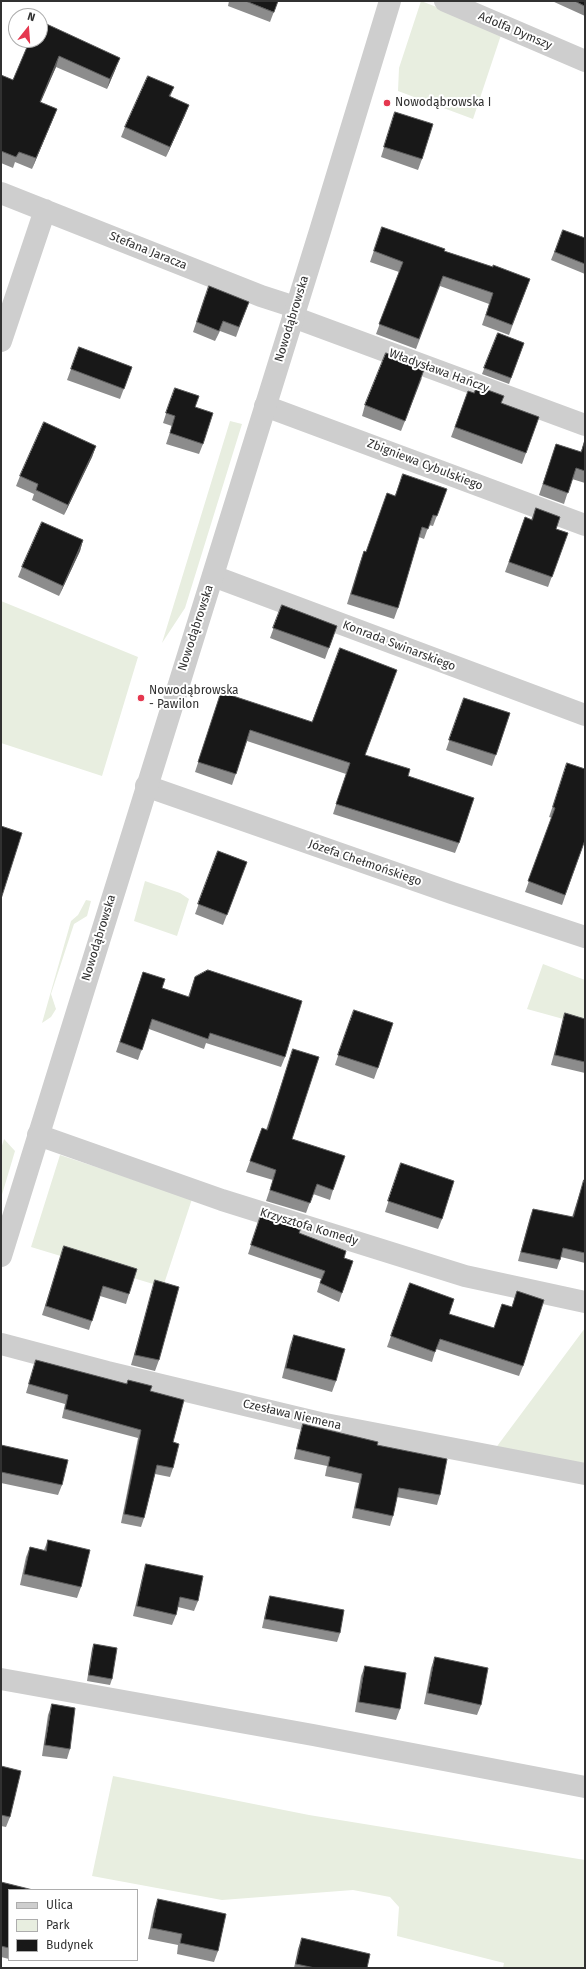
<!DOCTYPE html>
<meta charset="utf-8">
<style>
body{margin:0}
#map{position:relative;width:586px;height:1969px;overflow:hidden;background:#fff;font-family:"Fira Sans",sans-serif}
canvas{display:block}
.frame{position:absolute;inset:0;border:2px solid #313131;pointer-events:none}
.legend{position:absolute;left:8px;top:1889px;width:130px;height:72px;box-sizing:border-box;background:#fff;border:1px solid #adadad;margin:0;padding:5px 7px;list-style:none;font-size:12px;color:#313131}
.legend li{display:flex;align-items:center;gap:8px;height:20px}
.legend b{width:20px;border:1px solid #adadad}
.north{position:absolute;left:8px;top:8px;width:40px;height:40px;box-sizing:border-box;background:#fff;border:1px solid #adadad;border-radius:50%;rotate:17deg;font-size:11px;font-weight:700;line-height:16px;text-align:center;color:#313131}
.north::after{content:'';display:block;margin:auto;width:14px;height:18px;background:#e5374f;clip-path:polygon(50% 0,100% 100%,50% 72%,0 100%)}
</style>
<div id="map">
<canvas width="586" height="1969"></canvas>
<div class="frame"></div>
<ul class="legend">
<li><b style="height:5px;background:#cecece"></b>Ulica</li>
<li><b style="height:11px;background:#e8eee0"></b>Park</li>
<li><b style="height:11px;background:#181818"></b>Budynek</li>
</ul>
<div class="north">N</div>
</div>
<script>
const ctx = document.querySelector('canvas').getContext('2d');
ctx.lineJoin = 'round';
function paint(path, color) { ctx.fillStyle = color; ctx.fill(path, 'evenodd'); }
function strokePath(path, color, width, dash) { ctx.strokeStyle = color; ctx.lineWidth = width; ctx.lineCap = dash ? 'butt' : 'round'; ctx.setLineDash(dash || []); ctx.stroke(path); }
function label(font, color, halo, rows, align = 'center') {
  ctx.font = font + ' "Fira Sans",sans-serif'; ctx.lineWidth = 4; ctx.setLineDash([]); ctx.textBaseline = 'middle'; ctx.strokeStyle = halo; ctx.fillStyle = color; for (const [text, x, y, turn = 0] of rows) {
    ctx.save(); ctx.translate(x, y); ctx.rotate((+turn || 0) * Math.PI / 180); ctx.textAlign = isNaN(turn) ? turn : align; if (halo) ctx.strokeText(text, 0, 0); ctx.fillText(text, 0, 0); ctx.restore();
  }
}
const green = new Path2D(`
 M421,1L502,32L473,119L398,91L399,68Z
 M230,421L242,424L185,608L162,643Z
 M1,601L138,657L102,776L1,743Z
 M145,881L180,893L189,899L177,936L134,921Z
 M86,900L91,901L87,916L74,924L51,994L56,1009L51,1017L42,1023L71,921L78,915Z
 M543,964L585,980V1025L527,1009Z
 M4,1139L15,1151L1,1198V1149Z
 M60,1155L192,1199L163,1287L31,1247Z
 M585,1328V1467L495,1449Z
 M113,1776L309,1815L585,1860V1968H503L504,1963L397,1936L399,1907L390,1897L353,1890L222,1900L92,1876Z`);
const minor = new Path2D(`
 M445,1L585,61
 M1,193L261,296L295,307
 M293,317L585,425
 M1,341L45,210
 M265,406L585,525
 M213,576L585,715
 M146,786L452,893L585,937
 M38,1135L222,1200L465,1276L585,1302
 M1,1344L107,1372L320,1423L585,1474
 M1,1679L313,1735L585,1787`);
const tertiary = new Path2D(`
 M1,1256L320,231L390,1`);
const wall = new Path2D(`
 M229,1H278L270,22L228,6Z
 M552,1H585V16Z
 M30,40L116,68L107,89L56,67L40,102L57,109L32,169L15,162L13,168L1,163V75L13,80Z
 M174,87L170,97L185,115L166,157L121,137L125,127Z
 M395,112L422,159L418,170L381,157Z
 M382,227L444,251L493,267L530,279L509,335L482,325L489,304L440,286L416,349L376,334L399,272L370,262Z
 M563,230L585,238V274L551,260Z
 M205,296L249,302L236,337L220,331L215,341L193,332Z
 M498,333L524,343L509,384L482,374Z
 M79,347L132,367L120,399L67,380Z
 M422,378L401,431L362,416L365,405Z
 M468,391L539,417L522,464L451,437Z
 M171,398L195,407L203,444L199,454L166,444L172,426L163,423Z
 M585,439V483L572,479L564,504L539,495L556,444L581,452Z
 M96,446L92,457L64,515L32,500L34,494L16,486L20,476Z
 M447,489L433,526L429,525L424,539L419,537L398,608L394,619L347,604L360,562L364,551L366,552L395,496Z
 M536,508L556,529L568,533L548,587L505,572L525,517L531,520Z
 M83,540L80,551L59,596L18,577L22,567Z
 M282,605L337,626L325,659L270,638Z
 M221,692L365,755L408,776L459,843L455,853L333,814L346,774L247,741L232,785L195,772Z
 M464,698L510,713L492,766L446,750Z
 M564,773L585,840L562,905L525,892L552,818L549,817Z
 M218,851L247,862L223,925L195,914Z
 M143,972L162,988L188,997L195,977L285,1057L281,1067L206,1043L204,1049L149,1029L138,1060L116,1052Z
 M565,1013L585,1019V1073L551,1065L562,1024Z
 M350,1020L378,1068L374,1079L335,1065Z
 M293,1049L292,1139L333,1190L330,1200L313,1194L306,1213L266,1201L273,1180L246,1172L262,1128L266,1130Z
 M401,1163L442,1219L438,1229L385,1212Z
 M584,1180H585V1263L561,1257L557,1269L518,1261L530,1217L533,1209L572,1217Z
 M261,1215L299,1233L344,1258L353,1261L339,1302L317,1292L321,1279L248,1254Z
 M64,1246L129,1294L126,1304L100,1296L89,1330L42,1315Z
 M155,1280L159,1360L155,1371L131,1365L152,1291Z
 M410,1283L449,1314L493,1328L512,1307L517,1291L523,1366L519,1376L436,1349L432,1362L387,1347Z
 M294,1335L336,1381L332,1392L282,1378L290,1345Z
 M36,1360L126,1384L128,1380L150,1391L173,1442V1468L170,1477L155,1474L144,1518L141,1527L121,1523L138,1438L62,1418L65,1404L26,1393L33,1369Z
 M303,1424L377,1445L440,1495L437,1505L397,1497L393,1516L390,1526L352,1518L359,1483L325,1476L327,1466L294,1459L300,1434Z
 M1,1445L62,1485L58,1495L1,1483Z
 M48,1540L81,1587L77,1598L20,1585L26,1557L30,1547L44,1550Z
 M146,1564L198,1601L194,1611L178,1607L176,1615L172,1625L133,1616L143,1574Z
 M270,1596L340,1633L337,1642L262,1628L267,1605Z
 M94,1644L112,1679L110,1685L87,1681L92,1649Z
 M435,1657L481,1705L477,1715L424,1704L431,1668Z
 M365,1666L400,1709L396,1720L355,1712L361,1676Z
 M52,1704L70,1749L67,1759L42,1756L48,1715Z
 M1,1766L10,1817L6,1827L1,1826Z
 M1,1882L9,1890V1959L1,1957Z
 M158,1899L218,1951L214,1962L177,1954L178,1945L148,1939L154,1910Z
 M302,1938L367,1968H294L298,1949Z`);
const shadedWall = new Path2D(`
 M59,56L56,67L36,113L40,102Z
 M120,58L116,68L107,89L110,79Z
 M189,105L185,115L166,157L170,147Z
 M57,109L53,119L32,169L36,158Z
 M96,446L92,457L64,515L68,505Z
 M83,540L80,551L59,596L63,586Z`);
const building = new Path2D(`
 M246,1H278L274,12Z
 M575,1H585V6Z
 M40,21L120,58L110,79L59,56L40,102L57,109L36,158L19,152L16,157L1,151V75L13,80L30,40H40Z
 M148,76L174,87L169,96L189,105L170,147L125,127Z
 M395,112L433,124L422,159L384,147Z
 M382,227L445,249L444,251L493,267V265L530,279L512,325L486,315L493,293L443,276L419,339L379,324L403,262L374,251Z
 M563,230L585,238V264L555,252Z
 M209,286L249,302L239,327L223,321L219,331L197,322Z
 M498,333L524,343L511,378L484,368Z
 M79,347L132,367L124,389L71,369Z
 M386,353L425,367L405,421L365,405Z
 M477,386L504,396L501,403L539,417L526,453L455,427L468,391L474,393Z
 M175,388L199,396L195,407L213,413L203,444L170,433L175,416L166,413Z
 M44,422L96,446L68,505L36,490L38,484L20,476Z
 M585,440V471L576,468L568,493L543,484L556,444L581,452Z
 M403,474L447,489L437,516L433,515L428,529L422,527L398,608L351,594L364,551L366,552L387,493L395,496Z
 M536,508L560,517L556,529L568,533L552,577L509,562L525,517L532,520Z
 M42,522L83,540L63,586L22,567Z
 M282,605L337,626L329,648L273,628Z
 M340,648L397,670L365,755L410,769L408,776L474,798L459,843L336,804L350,763L250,730L236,774L198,762L221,692L312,722Z
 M464,698L510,713L496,755L449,740Z
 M567,763L585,769V840L565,895L528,881L555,808L553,807Z
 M1,826L22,833L1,899Z
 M218,851L247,862L227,915L198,904Z
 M208,970L302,1001L285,1057L210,1033L208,1039L152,1019L142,1050L120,1042L143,972L165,979L162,988L189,997L195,977Z
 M354,1010L393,1023L378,1068L338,1055Z
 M565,1013L585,1019V1062L555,1055Z
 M293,1049L319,1057L292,1139L345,1156L333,1190L317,1184L310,1203L270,1190L276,1170L250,1161L262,1128L267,1130Z
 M401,1163L454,1181L442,1219L388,1201Z
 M584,1180H585V1253L563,1248L560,1260L521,1252L533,1209L573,1217Z
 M261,1215L301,1228L299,1233L346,1251L344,1258L353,1261L342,1293L320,1283L325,1271L251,1245Z
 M64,1246L137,1269L129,1294L103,1286L92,1321L46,1306Z
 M155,1280L179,1287L159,1360L135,1355Z
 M410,1283L454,1299L449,1314L494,1328L502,1304L512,1307L517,1291L544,1300L523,1366L440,1339L435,1352L391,1336Z
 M294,1335L345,1349L336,1381L286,1368Z
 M36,1360L127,1384L128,1380L152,1386L150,1391L184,1400L173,1442L179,1444L173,1468L157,1465L144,1518L124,1514L141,1430L65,1409L68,1395L29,1384Z
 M303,1424L378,1442L377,1445L447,1459L440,1495L399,1488L393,1516L355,1508L362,1474L328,1466L330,1457L297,1449Z
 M1,1445L68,1460L62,1485L1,1472Z
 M48,1540L90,1550L81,1587L24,1574L30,1547L46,1551Z
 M146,1564L203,1576L198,1601L180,1597L176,1615L137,1606Z
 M270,1596L344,1610L340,1633L265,1619Z
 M94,1644L117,1648L112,1679L89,1675Z
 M435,1657L488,1668L481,1705L428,1693Z
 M365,1666L406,1673L400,1709L359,1702Z
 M52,1704L75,1708L70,1749L45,1745Z
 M1,1766L21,1771L10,1817L1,1815Z
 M1,1882L33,1890H9V1948L1,1946Z
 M158,1899L226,1914L218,1951L180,1943L182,1934L152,1928Z
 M302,1938L370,1954L367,1968H315L296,1964Z`);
const markers = [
 [387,103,4,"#e5374f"],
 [141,698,4,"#e5374f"]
];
const streetNames = [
 ["Adolfa Dymszy",515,31,23],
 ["Stefana Jaracza",148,251,22],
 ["Nowodąbrowska",292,319,-73],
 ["Władysława Hańczy",439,371,20],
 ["Zbigniewa Cybulskiego",425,465,21],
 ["Nowodąbrowska",196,628,-72],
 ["Konrada Swinarskiego",399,646,21],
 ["Józefa Chełmońskiego",365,863,19],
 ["Nowodąbrowska",99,938,-73],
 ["Krzysztofa Komedy",309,1227,17],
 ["Czesława Niemena",292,1415,13]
];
const poiNames = [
 ["Nowodąbrowska I",395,103],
 ["Nowodąbrowska",149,691],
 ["- Pawilon",149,705]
];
paint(green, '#e8eee0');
strokePath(minor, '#cecece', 22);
strokePath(tertiary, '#cecece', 22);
paint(wall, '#8c8c8c');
paint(shadedWall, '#5d5d5d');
paint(building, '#181818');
strokePath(building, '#5d5d5d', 1);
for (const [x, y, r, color] of markers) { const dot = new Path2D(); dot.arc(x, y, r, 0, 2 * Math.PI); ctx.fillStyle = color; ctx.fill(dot); strokePath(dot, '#fff', 1.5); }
label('12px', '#313131', '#fff', streetNames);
label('12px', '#313131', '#fff', poiNames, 'left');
</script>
